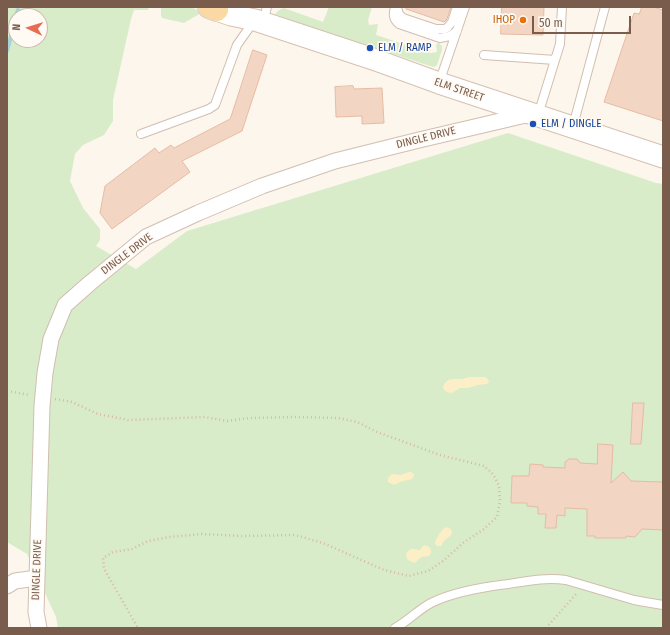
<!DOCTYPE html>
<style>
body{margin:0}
#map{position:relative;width:670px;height:635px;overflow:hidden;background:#fdf6ec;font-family:"Fira Sans Condensed",sans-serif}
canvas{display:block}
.frame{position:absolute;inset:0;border:8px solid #7a5c4d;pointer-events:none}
.north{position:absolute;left:8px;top:8px;width:40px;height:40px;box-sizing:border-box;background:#fffaf3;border:1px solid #cabbb1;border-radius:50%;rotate:274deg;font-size:11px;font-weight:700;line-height:16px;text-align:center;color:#7a5c4d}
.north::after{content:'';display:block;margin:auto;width:14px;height:18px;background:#e76f51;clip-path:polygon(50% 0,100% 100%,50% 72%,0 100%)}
.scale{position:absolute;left:532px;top:16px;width:99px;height:18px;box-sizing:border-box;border:2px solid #7a5c4d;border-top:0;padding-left:5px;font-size:12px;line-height:14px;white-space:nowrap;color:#7a5c4d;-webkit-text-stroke:3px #fffaf3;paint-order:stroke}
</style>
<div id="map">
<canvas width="670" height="635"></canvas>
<div class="frame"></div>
<div class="north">N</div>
<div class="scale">50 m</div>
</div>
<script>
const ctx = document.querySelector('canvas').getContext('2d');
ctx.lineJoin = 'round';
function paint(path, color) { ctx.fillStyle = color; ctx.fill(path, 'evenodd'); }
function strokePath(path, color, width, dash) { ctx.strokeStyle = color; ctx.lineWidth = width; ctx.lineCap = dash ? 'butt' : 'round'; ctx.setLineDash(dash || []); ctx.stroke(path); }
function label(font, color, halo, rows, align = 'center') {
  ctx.font = font + ' "Fira Sans Condensed",sans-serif'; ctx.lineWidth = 3.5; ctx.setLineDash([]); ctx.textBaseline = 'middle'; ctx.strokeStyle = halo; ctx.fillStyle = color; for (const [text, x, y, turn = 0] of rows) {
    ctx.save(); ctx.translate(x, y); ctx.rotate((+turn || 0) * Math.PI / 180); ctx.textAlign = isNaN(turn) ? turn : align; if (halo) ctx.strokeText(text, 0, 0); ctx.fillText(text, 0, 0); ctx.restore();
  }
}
const green = new Path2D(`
 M7,7H149L148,10H134L131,19L113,100V121L104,135L83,145L75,154L70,181L83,208L100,229V240L96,246L136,269L187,231L508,133L656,183L663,184V628H58L56,617L27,554L7,542ZM16,16H40V40H16Z
 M161,7C172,7 194,4 201,13L184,23L162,18L161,15Z
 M329,7H372L368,20L369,25L378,24L376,35L431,53L437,52L436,45L438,43H439L442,46V50L437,65L436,66L433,67L287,19L275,14L279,10L284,8L323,22Z`);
const sand = new Path2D(`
 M469,377H485L488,379L489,382L487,384L478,385L468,388H460L452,393L447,392L444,390L443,387L444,384L448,380L453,379H462Z
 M409,472H411C414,474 415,475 413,478C410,480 407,480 403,481C396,483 396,487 388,482V478L392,474L401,475Z
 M446,527L451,529C454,537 448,536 444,541C443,542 442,544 441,546H437L435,544C435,539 442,529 446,527Z
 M425,545C431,547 433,551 429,556C427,557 424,556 422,557C415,560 418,567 407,559L406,554C411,547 412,549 420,550L423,546Z`);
const stream = new Path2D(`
 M16,16L18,10
 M7,51L16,18`);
const building = new Path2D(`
 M407,7H451L447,19L444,22L406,9Z
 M502,7H544L543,35L501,34Z
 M642,7H653L663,10V121L604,102L634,13L639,14Z
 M253,50L267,55L242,131L182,161L190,172L112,229L100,213L105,186L155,148L159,153L171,145L174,148L230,119Z
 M353,86L354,89L382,88L384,123L362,124V116L336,117L335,87Z
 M633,403H644L641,444H631Z
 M598,444L613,445L611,483L623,472L631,481L663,482V530L642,529L635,537L626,536V538H595V536H587V509L565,508V516L557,515L556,528H545L546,514H538V507L527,506V503H511L512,476H529L530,464L543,465V467L565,468V462L569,459H577L580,463L597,464Z`);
const path = new Path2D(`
 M7,391L30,395
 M55,399L72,402L98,414L128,420L205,417L227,421L249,418L297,417L338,418L357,422L377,432L440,455L484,466L493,474L499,486L500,501L497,517L484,529L463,543L443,561L428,571L409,576L384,570L323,543L295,535L242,536L202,534L169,537L148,541L132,549L113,552L103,558L104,569L138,628
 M546,628L577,593`);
const service = new Path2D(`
 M395,7C393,14 393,19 399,24L440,38L450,36L457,31
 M397,7L399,14L403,18L436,29H444L447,28L452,22L457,7
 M263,22L267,7
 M484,55L555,60
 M439,83L465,7
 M538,115L560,44L562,7
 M573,126L605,7
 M141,134L209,109L215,105L237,45L254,21
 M395,628C408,621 418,610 431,603C453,592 483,587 508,584C527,581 546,577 566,580L634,600L645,602L663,605`);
const minor = new Path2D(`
 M7,586L15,581L37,578
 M39,628L36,612L42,406L45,373L51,339L65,305L90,283L146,237L198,213L262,186L335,161L419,140L530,114`);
const secondary = new Path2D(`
 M215,7L217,10L231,15L255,20L373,59L439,83L663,157`);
const primary = new Path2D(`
 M209,7L217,10`);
const markers = [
 [523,20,4,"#e8710a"],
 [370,48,4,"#1a4fb4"],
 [533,124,4,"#1a4fb4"]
];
const foodNames = [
 ["IHOP",515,20]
];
const transitNames = [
 ["ELM / RAMP",378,48],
 ["ELM / DINGLE",541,124]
];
const streetNames = [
 ["ELM STREET",459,90,19],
 ["DINGLE DRIVE",426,138,-14],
 ["DINGLE DRIVE",127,254,-37],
 ["DINGLE DRIVE",37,570,-88]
];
paint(green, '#d8ecc9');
paint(sand, '#fcefc7');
strokePath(stream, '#a5d3da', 4);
paint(building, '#f3d5c3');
strokePath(building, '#e6bba3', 1);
strokePath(service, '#d1beb0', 10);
strokePath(minor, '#d1beb0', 17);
strokePath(secondary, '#d6c0b0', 23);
strokePath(primary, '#dad1cd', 24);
strokePath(path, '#d9b8a5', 2.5, [1, 3]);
strokePath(service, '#fff', 8);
strokePath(minor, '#fff', 15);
strokePath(secondary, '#fff', 21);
strokePath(primary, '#fbd9a5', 22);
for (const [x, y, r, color] of markers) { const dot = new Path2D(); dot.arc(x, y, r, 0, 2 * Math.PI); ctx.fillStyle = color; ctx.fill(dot); strokePath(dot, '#fffaf3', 1.5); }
label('11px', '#c56008', '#fffaf3', foodNames, 'right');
label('11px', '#164399', '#fffaf3', transitNames, 'left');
label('11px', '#7a5c4d', '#fffaf3', streetNames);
</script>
